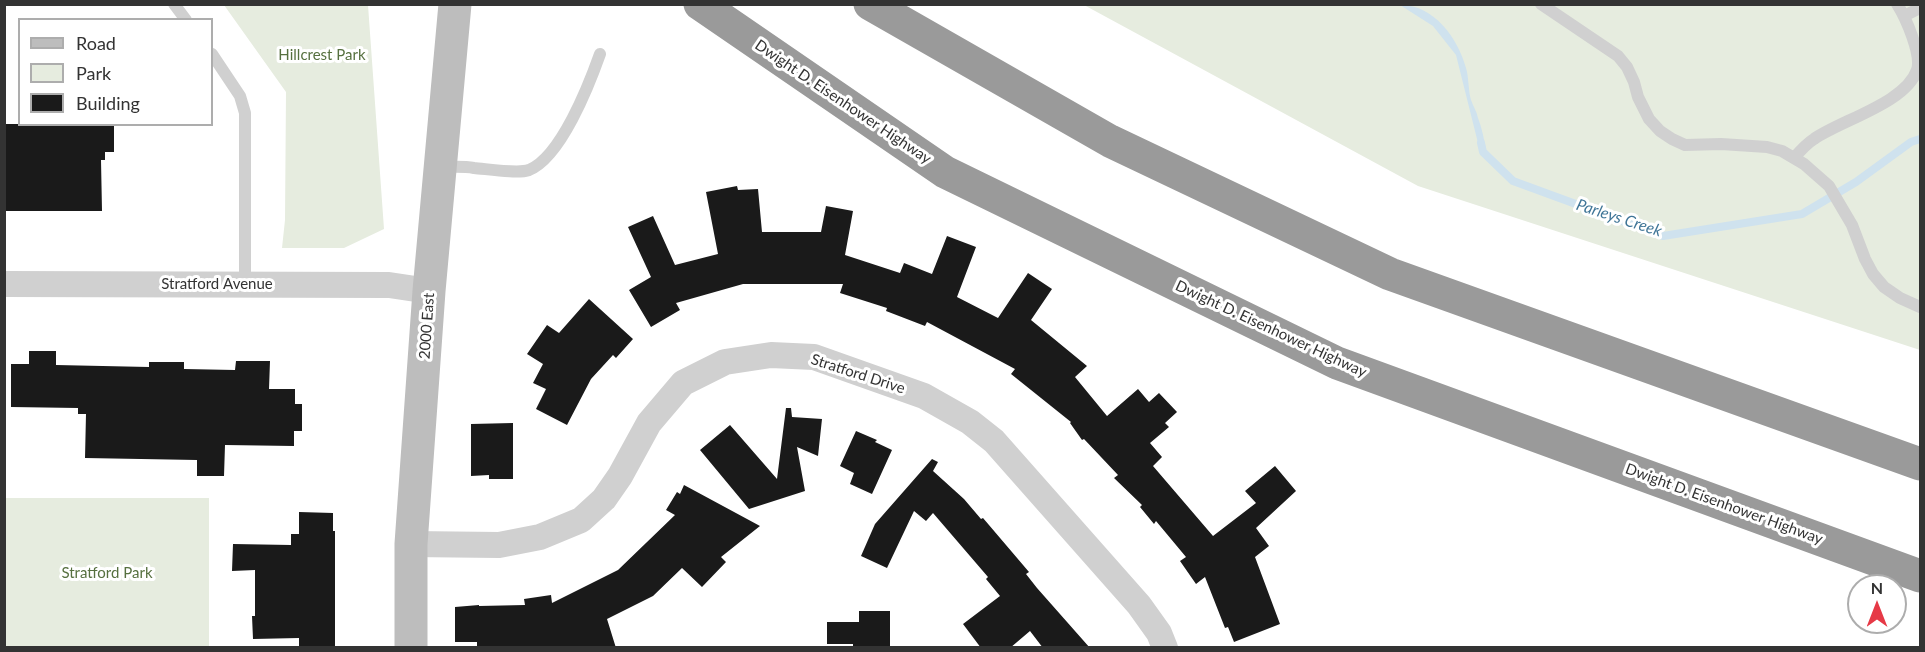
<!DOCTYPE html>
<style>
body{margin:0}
#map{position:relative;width:1925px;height:652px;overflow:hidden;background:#fff;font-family:Lato,sans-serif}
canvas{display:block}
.frame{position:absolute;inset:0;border:6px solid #333;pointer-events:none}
.legend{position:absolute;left:18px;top:18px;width:195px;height:108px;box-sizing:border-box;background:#fff;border:2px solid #adadad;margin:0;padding:8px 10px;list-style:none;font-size:18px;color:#333}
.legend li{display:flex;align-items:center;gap:12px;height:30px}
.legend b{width:30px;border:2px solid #adadad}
.north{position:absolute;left:1847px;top:574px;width:60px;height:60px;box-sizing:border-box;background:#fff;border:2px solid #adadad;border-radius:50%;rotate:0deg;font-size:16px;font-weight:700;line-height:24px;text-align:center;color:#333}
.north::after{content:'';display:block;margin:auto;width:21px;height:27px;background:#e63946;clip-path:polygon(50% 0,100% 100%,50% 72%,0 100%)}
</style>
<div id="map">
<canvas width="1925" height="652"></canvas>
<div class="frame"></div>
<ul class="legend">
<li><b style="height:8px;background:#bdbdbd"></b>Road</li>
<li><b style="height:16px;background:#e6ecdf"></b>Park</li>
<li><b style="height:16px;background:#1a1a1a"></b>Building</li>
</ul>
<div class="north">N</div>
</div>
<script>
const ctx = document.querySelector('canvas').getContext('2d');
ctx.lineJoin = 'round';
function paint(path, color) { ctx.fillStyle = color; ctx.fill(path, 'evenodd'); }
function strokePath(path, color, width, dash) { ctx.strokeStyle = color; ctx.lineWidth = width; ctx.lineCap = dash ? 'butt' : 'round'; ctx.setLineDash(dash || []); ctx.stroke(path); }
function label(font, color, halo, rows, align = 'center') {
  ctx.font = font + ' Lato,sans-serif'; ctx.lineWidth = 6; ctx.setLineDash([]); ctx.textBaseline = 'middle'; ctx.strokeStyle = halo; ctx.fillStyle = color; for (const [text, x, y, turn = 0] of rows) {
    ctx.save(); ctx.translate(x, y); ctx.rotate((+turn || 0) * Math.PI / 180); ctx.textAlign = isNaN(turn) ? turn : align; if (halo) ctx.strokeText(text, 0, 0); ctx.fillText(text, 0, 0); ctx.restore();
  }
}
const green = new Path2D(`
 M224,5H368L384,229L344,248H282L285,220L286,92Z
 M1084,5H1920V350L1418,186Z
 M4,498H209V647H5Z`);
const water = new Path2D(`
 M1400,5C1433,4 1458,38 1466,68C1469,78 1468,90 1471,100C1473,106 1477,112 1478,118C1482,128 1484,139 1486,150L1481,155L1456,55L1433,26Z`);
const stream = new Path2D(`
 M1481,143L1483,152L1513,181L1663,236L1802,214L1856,182L1911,142L1920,139`);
const building = new Path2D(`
 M4,124H114V152H105V160H101L102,211H4Z
 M737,186L738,190L758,189L762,232H821L826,206L853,211L845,255L900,273L904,263L932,274L947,236L976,247L957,297L998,318L1028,273L1052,289L1031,320L1087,366L1075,377L1107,416L1138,389L1149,402L1159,393L1177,412L1165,423L1169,427L1150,443L1162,457L1153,466L1213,536L1256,503L1245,491L1275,466L1296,491L1256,528L1269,546L1255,557L1280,624L1234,642L1228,627L1225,628L1205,577L1196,584L1180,561L1186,557L1156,521L1154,524L1140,507L1142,505L1114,478L1118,475L1084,439L1082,440L1070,423L1071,422L1011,374L1015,369L927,322L925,326L886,311L887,308L840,293L843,284H743L676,303L680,310L651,327L629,290L651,277L628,227L653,216L675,265L718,254L706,192Z
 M589,299L633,339L616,358L613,355L591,379L567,425L536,409L546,389L533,383L543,364L527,354L547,325L559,333Z
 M29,351H56V365L149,367V362H184V369L235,370L236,361H270L269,389H295V404H302V431H294V446L225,445L224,476H197V460L85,458L86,414H78V408L11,407V364H29Z
 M786,408H791L792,417L822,419L818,456L797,447L805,491L749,509L700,450L730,425L777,479Z
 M513,423V479H489V475L471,476V424Z
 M856,431L877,440L875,442L892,450L872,494L850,484L854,473L840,466Z
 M932,459L938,462L933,471L964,499L981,519L983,518L1029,572L1026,574L1037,588L1090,648H1043L1030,631L1010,648H981L963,624L1000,596L986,579L988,577L933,513L926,521L914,511L887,568L861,556L875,524Z
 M684,485L760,526L721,557L726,562L702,587L682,568L653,596L607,619L616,648H477V642H455V607L479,605V606L525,605L524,599L551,595L552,603L618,570L675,515L666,510L677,492L680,494Z
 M299,512L333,513V531H335V648H299V638L253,639L252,616H255V570L232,571L233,544L291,545V534H299Z
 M859,611H890V648H853V644H827V622H859Z`);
const lane = new Path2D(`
 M174,4L186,20
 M1541,4L1618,56L1627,67L1634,82L1638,97L1649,119L1660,131L1672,139L1685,145L1721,144L1767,147L1782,151L1804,164L1829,186L1852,225L1865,259L1873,274L1884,287L1900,298L1920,307
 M1904,16L1920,8
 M212,54L240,96L245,113V284
 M1794,158C1800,151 1806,144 1814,139C1841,120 1906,103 1917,70C1922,55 1906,18 1897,4
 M441,167C452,167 463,166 474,168C487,169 518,174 529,170C561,157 589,85 600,54`);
const street = new Path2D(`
 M4,284L389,285L429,291
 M411,544L499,545L540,537L581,520L604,499L620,476L649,423L683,383L725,362L771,355L814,357L924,396L970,422L994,441L1139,605L1159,633L1165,648`);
const secondary = new Path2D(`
 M411,648V544L429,291L455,4`);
const highway = new Path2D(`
 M700,4L945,172L1337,363L1920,576
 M870,4L1110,141L1390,274L1920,464`);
const parkNames = [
 ["Hillcrest Park",322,55],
 ["Stratford Park",107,573]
];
const streetNames = [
 ["Dwight D. Eisenhower Highway",843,102,34],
 ["Stratford Avenue",217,284],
 ["2000 East",427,326,-86],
 ["Dwight D. Eisenhower Highway",1271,329,25],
 ["Stratford Drive",858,374,18],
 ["Dwight D. Eisenhower Highway",1724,504,20]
];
const waterNames = [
 ["Parleys Creek",1619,218,18]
];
paint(green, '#e6ecdf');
paint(water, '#cfe2ee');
strokePath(stream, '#cfe2ee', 8);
paint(building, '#1a1a1a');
strokePath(lane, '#d0d0d0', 12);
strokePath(street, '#d0d0d0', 26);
strokePath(secondary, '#bdbdbd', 33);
strokePath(highway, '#9a9a9a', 33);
label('15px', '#56703f', '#fff', parkNames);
label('15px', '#333', '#fff', streetNames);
label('italic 16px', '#3f7597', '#fff', waterNames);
</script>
